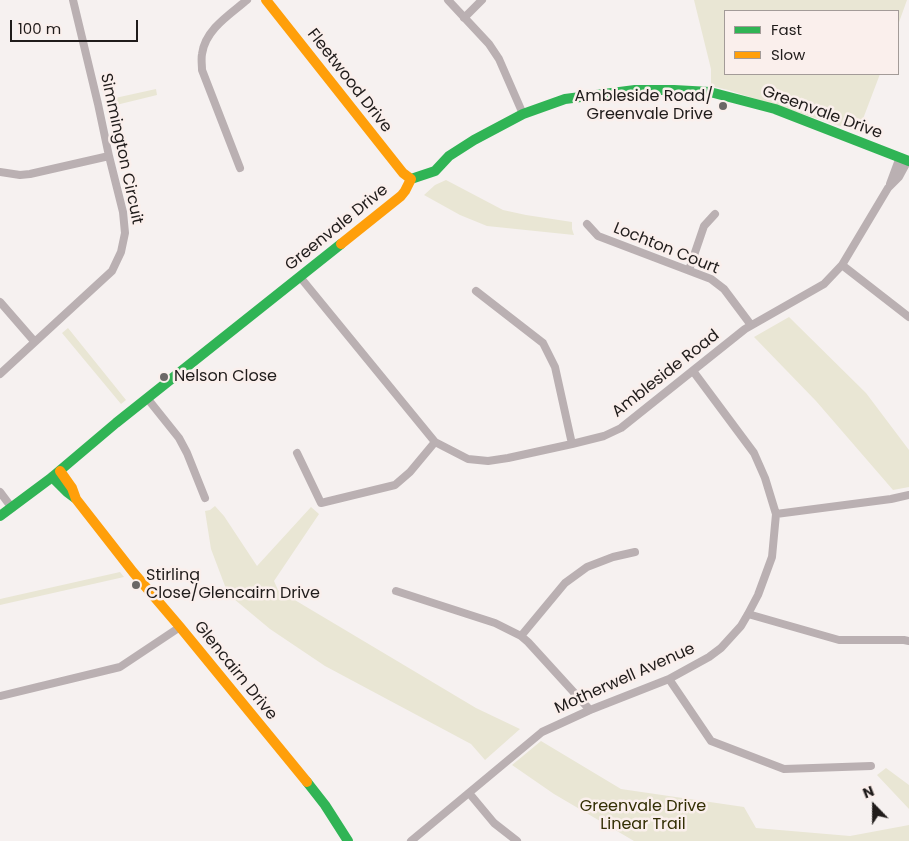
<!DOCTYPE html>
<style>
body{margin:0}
#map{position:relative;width:909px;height:841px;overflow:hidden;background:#f6f1f0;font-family:Poppins,sans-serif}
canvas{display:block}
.legend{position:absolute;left:724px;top:10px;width:175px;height:65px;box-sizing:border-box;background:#faefec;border:1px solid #a39b98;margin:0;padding:6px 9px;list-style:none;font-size:15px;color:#201c1b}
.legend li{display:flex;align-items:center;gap:10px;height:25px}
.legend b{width:25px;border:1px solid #a39b98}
.north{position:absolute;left:849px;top:781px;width:50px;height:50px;-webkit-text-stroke:4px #faefec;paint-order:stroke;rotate:338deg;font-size:14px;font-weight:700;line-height:20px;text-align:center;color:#201c1b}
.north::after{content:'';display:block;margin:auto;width:18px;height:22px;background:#201c1b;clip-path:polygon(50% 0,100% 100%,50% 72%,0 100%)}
.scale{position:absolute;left:10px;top:20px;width:128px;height:22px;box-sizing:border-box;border:2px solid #201c1b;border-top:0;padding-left:6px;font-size:15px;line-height:18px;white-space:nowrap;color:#201c1b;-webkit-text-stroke:4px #faefec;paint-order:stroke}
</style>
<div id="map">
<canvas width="909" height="841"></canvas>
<ul class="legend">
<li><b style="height:6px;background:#30b455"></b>Fast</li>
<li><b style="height:6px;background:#ff9f0a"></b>Slow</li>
</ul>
<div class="north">N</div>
<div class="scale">100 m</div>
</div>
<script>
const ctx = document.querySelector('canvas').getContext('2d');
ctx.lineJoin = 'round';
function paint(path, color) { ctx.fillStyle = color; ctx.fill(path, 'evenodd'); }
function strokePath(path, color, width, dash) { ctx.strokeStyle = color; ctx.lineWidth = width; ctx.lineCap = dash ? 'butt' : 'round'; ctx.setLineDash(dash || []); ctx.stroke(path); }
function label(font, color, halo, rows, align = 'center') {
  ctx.font = font + ' Poppins,sans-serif'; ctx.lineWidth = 5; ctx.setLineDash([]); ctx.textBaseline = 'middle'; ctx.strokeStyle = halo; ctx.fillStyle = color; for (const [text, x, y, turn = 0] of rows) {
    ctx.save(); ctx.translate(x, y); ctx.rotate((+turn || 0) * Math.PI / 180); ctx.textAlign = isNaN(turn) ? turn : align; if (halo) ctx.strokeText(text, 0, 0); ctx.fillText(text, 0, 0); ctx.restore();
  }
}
const green = new Path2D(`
 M694,0H907L898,25V11H725V74H880L858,132L728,90L711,86V69Z
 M156,89L157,95L108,107L106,100Z
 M446,180L503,210L526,215L572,222V229L574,235L487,226L460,215L424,195L435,185Z
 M789,317L866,393L909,450V487L893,490L816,401L754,337Z
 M68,328L126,400L121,404L62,333Z
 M215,506L224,516L257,566L311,507L319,514L274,581L278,590L476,708L520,729L485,760L471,744L325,666L270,629L228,594L211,549L205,511L210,510Z
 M120,572L124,577L0,605V599Z
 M541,741L621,789L744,807L756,828L850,836L909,825V841H634L554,794L512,765Z
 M886,768L909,785V809L877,775Z`);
const street = new Path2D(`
 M448,0L489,44L499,59L523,114
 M464,18L482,0
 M240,168L202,70C202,65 201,59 202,54C205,30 229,15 247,0
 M0,172L20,175L30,174L109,156
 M890,184L900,157
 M587,224L598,236L711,279L724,289L751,325
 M842,265L909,317
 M689,270L704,226L715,214
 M300,277L435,442L468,459L488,461L508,458L572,444L604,436L621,428L745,329L824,284L842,265L888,188L899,177L908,160
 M476,291L543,343L555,367L572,444
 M0,302L34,341
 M0,374L112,271L121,252L125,233L123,212L109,156L98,104L73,0
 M147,398L179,438L187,453L205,498
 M297,453L321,503L395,485L410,472L435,442
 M0,492L12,508
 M776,514L891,499L909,495
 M396,591L495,623L521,636L528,642L590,710
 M748,614L839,640H904L909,641
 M521,636L565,583L587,567L613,557L635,552
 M669,679L711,741L784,769L871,766
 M0,696L120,667L180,627
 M469,793L494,823L517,841
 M411,841L542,732L590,710L669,679L709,657L721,648L741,626L748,614L758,595L772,557L776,514L765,478L754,453L693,371`);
const fast = new Path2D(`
 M411,179L435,171L449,156L474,140L523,114L565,99L635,90H674L710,92L775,109L909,161
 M52,477L67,492L75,498
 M0,516L51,478L116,423L341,244
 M307,782L325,805L348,841`);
const slow = new Path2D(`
 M266,0L403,173L411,179
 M341,244L401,196L405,191L411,179
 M60,471L72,488L76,499L133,572L180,627L307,782`);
const markers = [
 [723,106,5,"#6b6766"],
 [164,377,5,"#6b6766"],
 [136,585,5,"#6b6766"]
];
const streetNames = [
 ["Fleetwood Drive",349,81,52],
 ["Greenvale Drive",822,113,20],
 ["Simmington Circuit",121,149,78],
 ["Greenvale Drive",337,228,-39],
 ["Lochton Court",666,249,22],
 ["Ambleside Road",666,374,-38],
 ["Glencairn Drive",235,671,51],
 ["Motherwell Avenue",625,679,-24]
];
const poiNames = [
 ["Ambleside Road/",713,97,"right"],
 ["Greenvale Drive",713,115,"right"],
 ["Nelson Close",174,377],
 ["Stirling",146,576],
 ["Close/Glencairn Drive",146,594]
];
const parkNames = [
 ["Greenvale Drive",643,807],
 ["Linear Trail",643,825]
];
paint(green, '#e9e6d4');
strokePath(street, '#bab0b2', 8);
strokePath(fast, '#30b455', 10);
strokePath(slow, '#ff9f0a', 10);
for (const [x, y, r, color] of markers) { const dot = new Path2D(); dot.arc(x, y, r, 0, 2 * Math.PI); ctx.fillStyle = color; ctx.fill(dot); strokePath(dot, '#faefec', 2); }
label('16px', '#201c1b', '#faefec', streetNames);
label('16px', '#201c1b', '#faefec', poiNames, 'left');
label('16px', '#332f04', '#faefec', parkNames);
</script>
